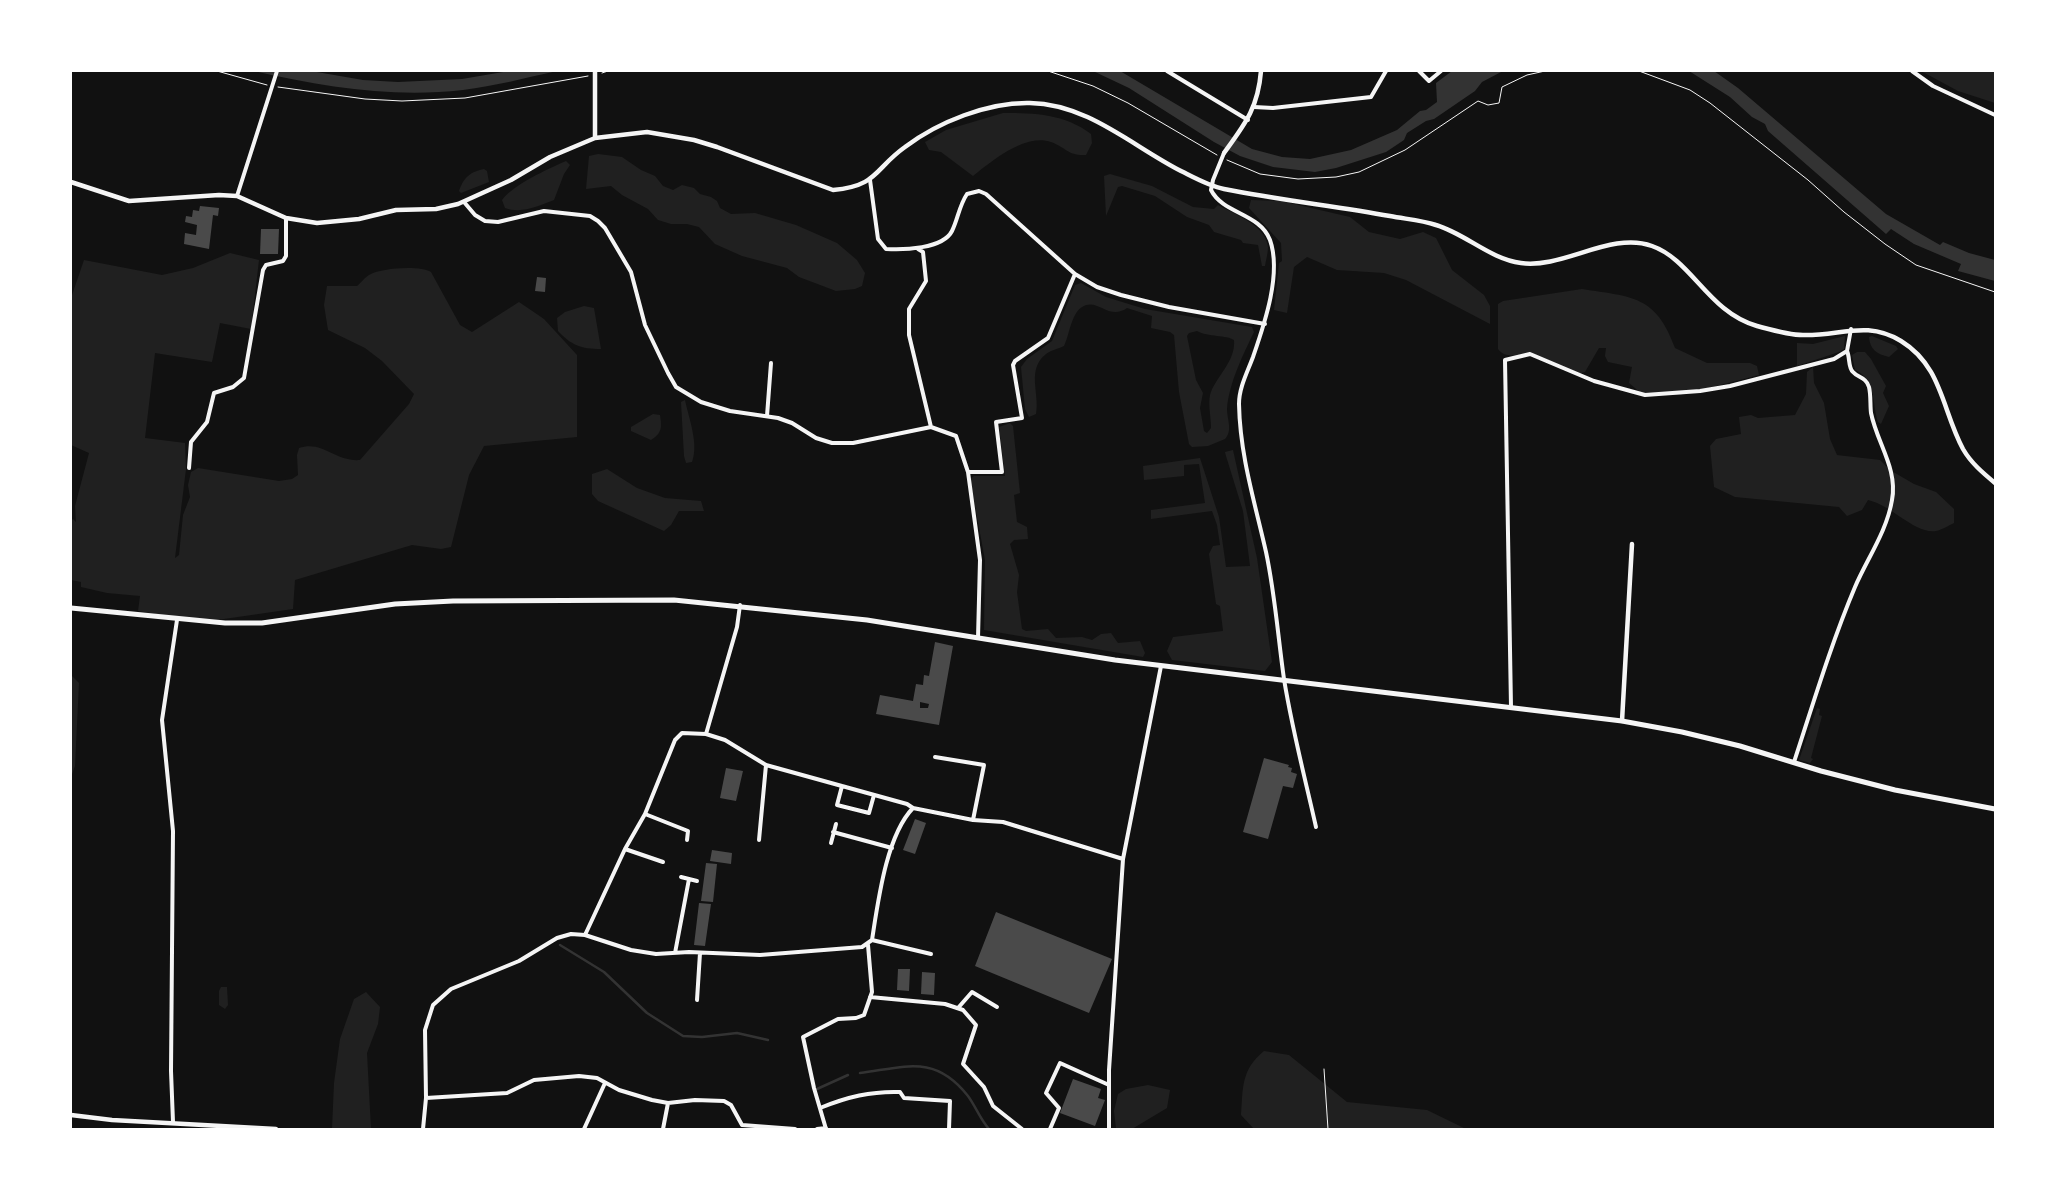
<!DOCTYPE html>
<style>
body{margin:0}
#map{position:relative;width:2066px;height:1200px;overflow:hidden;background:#111;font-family:"Noto Serif",serif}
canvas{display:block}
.frame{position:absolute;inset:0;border:72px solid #fff;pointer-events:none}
</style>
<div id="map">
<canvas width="2066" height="1200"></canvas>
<div class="frame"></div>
</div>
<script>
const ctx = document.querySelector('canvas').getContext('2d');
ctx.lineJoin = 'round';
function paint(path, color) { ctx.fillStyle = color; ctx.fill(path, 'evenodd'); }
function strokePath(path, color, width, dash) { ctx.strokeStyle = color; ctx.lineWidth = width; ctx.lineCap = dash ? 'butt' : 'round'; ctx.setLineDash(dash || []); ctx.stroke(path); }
const green = new Path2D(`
 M1921,71H1995V103L1958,91Z
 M1003,113C1035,113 1065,114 1091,134L1092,143L1086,155C1068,156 1067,148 1051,142C1025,133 992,161 973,176L941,152L929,150L925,142L946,130Z
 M598,154L622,157L641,170L655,176L663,186L673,190L682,185L694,188L700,194L711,197L717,201L720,208L731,214L755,213L796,225L837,243L857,260L865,273L862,286L855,289L836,291L799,277L787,268L742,256L715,244L699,227L687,224H671L658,220L648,209L622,195L611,186L586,189L589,156Z
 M566,161L570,165L564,174L554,200C538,206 522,214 505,208L502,200C514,184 548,169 566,161Z
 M484,169L487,171L489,182L461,193L459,191C464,177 470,172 484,169Z
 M1110,174L1152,186L1193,207L1214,209L1218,205C1234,214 1266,225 1268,247C1268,253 1266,260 1265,266H1262L1258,245L1243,243L1241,240L1214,232L1209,225L1187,217L1155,196L1122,186L1118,187L1106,216L1104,176Z
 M1251,200L1281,201L1350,217L1369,232L1400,239L1423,232L1436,238L1452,270L1484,295L1490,306V324L1406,280L1384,273L1337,270L1307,257L1294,267L1287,313L1274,310L1279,263L1282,261L1281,243L1249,208Z
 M230,253L259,260L251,329L220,323L212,362L155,353L145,438L185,443L186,469L175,558L179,555L183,515L190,497L188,485L191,472L198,468L279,481L292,479L298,475L297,455L299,448C323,440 335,462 360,460L409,404L414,394L382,361L365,348L328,330L324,305L327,286H357C361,283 365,277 369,275C380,268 420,265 431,272L460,325L472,332L519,302L544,319L577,355V437L484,446L469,475L451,547L441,549L412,545L295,580L293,609L217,620L180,618L138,611L140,596L107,593L81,587V582L71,580V521L73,519L76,522L75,506L89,453L71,445V298L84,260L162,275L193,268Z
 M1081,283L1106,297L1145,309L1252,327L1254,332C1243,355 1229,383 1227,409C1227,419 1233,431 1225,439L1208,446L1192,447L1189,444L1179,392L1174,335L1170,332L1151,328L1152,316L1127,308C1110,320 1100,301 1086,305C1071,310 1070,334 1064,346C1058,349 1051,350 1046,354C1026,370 1040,393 1036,414L1029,417L1025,409L1021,367L1027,359L1052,341L1075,285ZM1197,331C1208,337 1227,335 1234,340C1236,362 1215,377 1210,395C1208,405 1211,418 1211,428L1207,433L1204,431L1200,408L1203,393L1196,380L1187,336L1189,333Z
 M1582,289C1632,297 1656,295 1675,348L1707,363H1750L1757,366L1759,375L1681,395L1642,394L1629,383L1632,367L1608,362L1605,356L1606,348H1599L1585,372L1578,374C1563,368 1546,357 1531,355C1519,353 1506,360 1498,349V304L1503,301Z
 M584,306L594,308L601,349C581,349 571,345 558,331L557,318L565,312Z
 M1845,336L1844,349L1839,352L1797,366V343L1813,344Z
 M1872,336L1896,346L1898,349L1889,357C1877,354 1870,350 1869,337Z
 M1857,352H1865L1871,359L1886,386L1883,393L1889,406L1881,424L1878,422C1872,403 1876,379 1855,370L1852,355Z
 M1813,367L1814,383L1824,403L1830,439L1837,455L1880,460L1890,470L1914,484L1936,492L1954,509V523C1949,525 1942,530 1936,531C1914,534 1892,505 1868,500L1862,510L1847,516L1839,507L1735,497L1714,487L1710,446L1716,439L1741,434L1739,417L1751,415L1758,418L1795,415L1806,394L1807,372Z
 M685,400C689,419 699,444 692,462L686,463L684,456L681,402Z
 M653,414L660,415C662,428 662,433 651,440L631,431V427Z
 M1010,423L1013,426L1020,493L1014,495L1017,522L1027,527L1028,539L1014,540L1010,544L1019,575L1017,592L1022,629L1026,631L1048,629L1056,638L1082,637L1092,640L1101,634L1111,633L1118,643L1140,641L1145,653L1143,657L984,630L985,560L970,479L974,476H1005L999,427Z
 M1233,450L1257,558L1272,662L1265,671L1172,660L1167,651L1173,637L1223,631L1220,606L1216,604L1209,554L1213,546L1220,545L1217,525L1212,511L1151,519V510L1205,503L1199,464L1184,465V476L1144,480L1143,466L1200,458L1219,517L1226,567L1250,566L1243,511L1226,456L1225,452Z
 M607,469L637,488L665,498L701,501L704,511H679L671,525L664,531L598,501L592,494V474Z
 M71,675L79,683L75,766L71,777Z
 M1817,708L1820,709L1819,715L1822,716L1811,758L1813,759L1810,763L1799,760Z
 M221,987H227L228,1005L225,1009L219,1005V991Z
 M366,992L380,1007L378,1024L367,1053L371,1129H332L334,1083L340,1039L354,999Z
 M1264,1051L1289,1055L1347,1102L1427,1110L1466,1129H1254L1241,1115C1243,1087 1241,1070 1264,1051Z
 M1148,1085L1170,1090L1167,1108L1132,1129L1116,1128L1114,1111L1118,1094L1126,1089Z`);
const water = new Path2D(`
 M254,71H311L363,80L398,82L462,79L509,71H557C525,78 495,86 463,90C393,98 323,87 254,71Z
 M1093,71H1120L1252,149L1282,157L1310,159L1351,150L1397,130L1420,111L1426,110L1437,102L1436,83L1452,71H1503L1482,82L1475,91L1434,119L1426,121L1407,133L1404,140L1386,152L1336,168L1315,172L1273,167L1240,156L1214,142L1129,88Z
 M1689,71H1714L1738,88L1886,214L1940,245L1943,242L1969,253L1995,260V281L1958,271L1961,264L1914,244L1891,229L1886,234L1768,131L1765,124L1752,117L1730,97Z`);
const stream = new Path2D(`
 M560,945L604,972L647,1013L683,1036L702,1037L737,1033L768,1040
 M860,1073C906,1067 935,1054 968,1096C976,1107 980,1119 989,1129
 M817,1089L848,1075`);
const building = new Path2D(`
 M200,206L219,208L218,216L213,215L209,249L184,244L185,233L196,235L197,225L185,222L186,216L192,217L193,210L199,211Z
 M261,229H279L278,254H260Z
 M537,277L546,278L545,292L535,291Z
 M935,642L953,646L939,725L876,714L880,695L913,701L916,684L923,685L924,675L929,676ZM920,702L929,704L928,708H920Z
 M1264,758L1289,765L1288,767L1292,768L1291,772L1297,774L1293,788L1283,786L1268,839L1243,832Z
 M726,768L743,771L736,801L720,798Z
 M915,819L926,823L915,854L903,850Z
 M712,850L732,853L731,864L710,861Z
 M706,863L717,864L713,902L701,901Z
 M699,903L711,904L705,946L694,945Z
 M996,912L1112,959L1089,1013L975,966Z
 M898,969H910L909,991L897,990Z
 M922,972L935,973L934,995L921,994Z
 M1073,1079L1101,1089L1098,1098L1105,1100L1095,1126L1060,1113Z`);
const path = new Path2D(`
 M217,71L267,85
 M1048,71L1093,86L1128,103L1217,155
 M1639,71L1690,90L1710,103L1808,180L1844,212L1885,244L1916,265L1995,292
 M602,73L608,71
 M278,87L365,99L402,101L465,98L588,76
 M1227,160L1260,174L1298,179L1336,177L1359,172L1405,150L1478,101L1488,105L1499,103L1502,87L1527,75L1545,71
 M1324,1069L1328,1129`);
const minor = new Path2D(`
 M1167,71L1248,120
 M1419,71L1429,81L1441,71
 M1912,71L1933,86L1995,115
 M1254,107L1273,108L1371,97L1386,71
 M1224,153L1213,180L1211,190C1223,214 1260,213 1270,240C1282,274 1264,325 1253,357C1247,373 1239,388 1239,404C1240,456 1255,503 1266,552C1275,594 1278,637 1284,679C1292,729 1305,778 1316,827
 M870,180L878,239L886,249C903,250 943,249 952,231C958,219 959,206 967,194L979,191L986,194L1075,274L1097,287L1121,295L1169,307L1265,324
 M237,196L277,71
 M464,202L475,215L485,221L498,222L544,211L590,216L598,221L605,228L631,272L645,325L668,373L676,387L701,402L730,411L778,418L792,423L816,438L832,443H853L931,427L956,436L968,472L980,560L978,638
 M918,249L923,252L926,281L909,309V335L931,427
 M767,416L771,363
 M189,468L191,442L207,422L214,393L233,387L244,378L263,270L266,265L283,261L286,256V218
 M968,472H1002L996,422L1022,418L1013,365L1015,361L1048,338L1075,274
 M1511,707L1505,360L1530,354L1594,381L1645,395L1700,391L1730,386L1834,359L1847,351L1851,329
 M706,734L737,627L740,605
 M935,757L984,765L973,820
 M1794,762C1813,704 1831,644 1855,587C1867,559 1887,531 1892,500C1898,469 1877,443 1871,413C1870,405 1871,395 1869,387C1866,377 1858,378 1853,372C1848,368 1850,357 1847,351
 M842,786L837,805L869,813L874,795
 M645,814L688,831L687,840
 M833,832L892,848
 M759,840L766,765
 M831,843L836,824
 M625,849L663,862
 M681,877L697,881
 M585,935L625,849L645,814L675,740L682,733L706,734L725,740L766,765L907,804L913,808L973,820L1003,822L1123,859
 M872,940L931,954
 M675,953L689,879
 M870,997L945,1004L963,1010L976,1025L963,1064L984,1087L993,1106L1022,1129
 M697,1000L700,953
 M958,1008L972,992L997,1007
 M426,1098L507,1093L534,1080L579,1076L597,1078L619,1090L652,1100L668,1103L695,1100L724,1101L731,1105L742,1125L795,1129
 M820,1108C847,1097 871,1091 900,1092L904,1098L950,1101L949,1129
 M173,1122L171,1071L173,831L162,720L177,620
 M423,1129L426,1098L425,1030L433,1005L451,989L519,961L557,938L571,934L585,935L631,950L656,954L689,952L760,955L862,947L872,940C878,902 886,836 913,808
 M584,1129L605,1083
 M663,1129L668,1103
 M817,1129L826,1128
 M826,1129L814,1088L803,1037L838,1019L856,1018L864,1015L872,992L868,945
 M1050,1129L1059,1108L1046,1093L1060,1063L1109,1085
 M1109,1129V1070L1123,859L1161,666`);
const tertiary = new Path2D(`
 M595,71V138
 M1224,153C1245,124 1258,108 1261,71
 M71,182L129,201L219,195L237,196L286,218L317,223L359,219L396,210L436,209L458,204L511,180L550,157L595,138L647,132L694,140L717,147L833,190C878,186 874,169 905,147C938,122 988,102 1030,103C1088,104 1132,146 1181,171C1195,178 1209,186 1224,189C1279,200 1335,206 1390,216C1405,219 1421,220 1436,225C1466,234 1490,259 1521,263C1563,269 1611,231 1652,246C1692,260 1708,312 1757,326C1772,330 1789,335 1803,335C1841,336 1866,320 1901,341C1942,366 1942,410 1963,449C1971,463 1983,473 1995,483
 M1622,721L1632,544
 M71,1115L112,1120L276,1129`);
const secondary = new Path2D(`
 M71,608L225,623H262L395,604L453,601L674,600L867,620L1115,660L1622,721L1682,732L1740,746L1821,771L1895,790L1995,809`);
paint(green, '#202020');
paint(water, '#333');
strokePath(stream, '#333', 2.5);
paint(building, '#4a4a4a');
strokePath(path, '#f5f5f5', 1);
strokePath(minor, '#f5f5f5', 4);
strokePath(tertiary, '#f5f5f5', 4.5);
strokePath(secondary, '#f5f5f5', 5);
</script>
